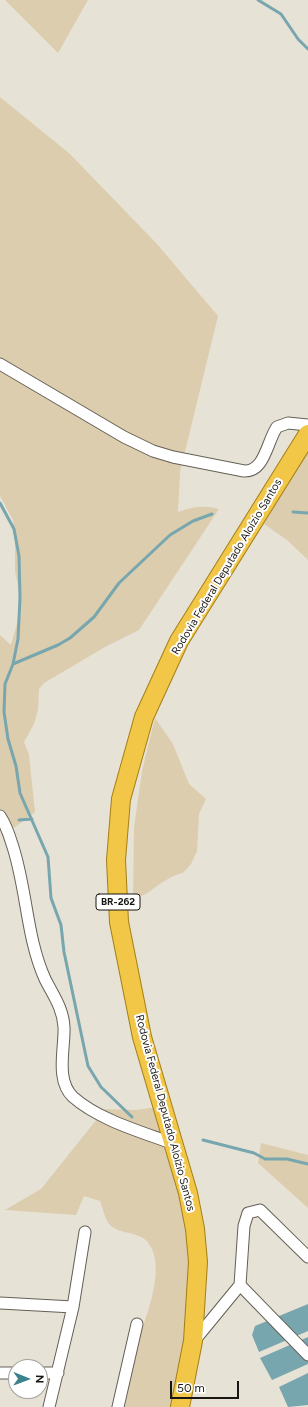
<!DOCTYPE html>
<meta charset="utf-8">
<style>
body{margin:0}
#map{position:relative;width:308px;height:1407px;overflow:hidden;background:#e7e2d6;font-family:Figtree,sans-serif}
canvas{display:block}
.north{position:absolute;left:8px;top:1359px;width:40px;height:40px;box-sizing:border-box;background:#fff;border:1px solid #a3a2a0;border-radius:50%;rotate:91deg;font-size:11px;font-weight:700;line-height:16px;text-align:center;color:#181612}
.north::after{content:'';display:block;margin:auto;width:14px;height:18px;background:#3c828d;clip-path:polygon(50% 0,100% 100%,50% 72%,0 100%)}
.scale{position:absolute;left:170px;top:1381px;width:69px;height:18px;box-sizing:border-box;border:2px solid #181612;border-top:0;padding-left:5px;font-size:12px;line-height:14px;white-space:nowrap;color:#181612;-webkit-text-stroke:3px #fff;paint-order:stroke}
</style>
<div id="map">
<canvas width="308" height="1407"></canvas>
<div class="north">N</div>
<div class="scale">50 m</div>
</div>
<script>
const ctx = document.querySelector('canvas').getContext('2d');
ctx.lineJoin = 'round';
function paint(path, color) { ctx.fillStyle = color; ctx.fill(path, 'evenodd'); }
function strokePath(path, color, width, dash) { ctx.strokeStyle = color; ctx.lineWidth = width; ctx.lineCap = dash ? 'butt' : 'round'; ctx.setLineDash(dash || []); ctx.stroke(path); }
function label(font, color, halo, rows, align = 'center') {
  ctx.font = font + ' Figtree,sans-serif'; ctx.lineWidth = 4; ctx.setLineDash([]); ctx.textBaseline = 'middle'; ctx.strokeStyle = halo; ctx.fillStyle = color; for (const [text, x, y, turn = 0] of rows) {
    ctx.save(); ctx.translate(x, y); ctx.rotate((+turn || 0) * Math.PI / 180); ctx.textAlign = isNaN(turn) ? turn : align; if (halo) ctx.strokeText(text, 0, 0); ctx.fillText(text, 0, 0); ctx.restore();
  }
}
const green = new Path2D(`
 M5,0H88L58,53Z
 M0,97L70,154L157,244L218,316L180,472L178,512C192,507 204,505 219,509L139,630L105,647L44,683L39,689L38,710L34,724L24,742L29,755L35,812L14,828L0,814V635L11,645L18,620L19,592L15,571V543L13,520L0,496Z
 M308,451V560L287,540L264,524Z
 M155,718L173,744L189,784L206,799L199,814L197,851L191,864L183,873C169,876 162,883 150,891C145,895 138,897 133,900L134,828L142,771Z
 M165,1106L195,1274L174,1407H125C129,1389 131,1371 135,1353C142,1324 168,1271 149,1244C141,1231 122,1235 111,1226C105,1221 103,1208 100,1201L84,1196L76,1215L5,1210L41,1189L105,1109L136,1110Z
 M261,1143L308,1155V1208L258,1163Z`);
const water = new Path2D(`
 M308,1304V1331L259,1352L252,1335L255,1326Z
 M308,1337V1364L272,1380L260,1358Z
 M308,1373V1405L288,1407L279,1387Z`);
const stream = new Path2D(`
 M258,0L281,14L298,39L308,49
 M0,503L14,529L19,556L20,598L18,639L13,664L5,684L4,712L8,739L16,766L20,793L48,857L51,898L61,925L64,952L88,1066L101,1087L132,1117
 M293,512L308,513
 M13,664L58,645L70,638L94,617L119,583L170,535L193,521L212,514
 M19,820L32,819
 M203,1140L254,1153L265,1159H287L308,1164`);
const minor = new Path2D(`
 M0,364L124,437L153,451L173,457L244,471C265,472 267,441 277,427L288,423L308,425
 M0,816C6,825 9,834 12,844C27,888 26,937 45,979C53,995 63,1008 64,1027C65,1048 55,1080 73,1097C99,1120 142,1132 174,1144
 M240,1285L308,1355
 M0,1303L73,1307
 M194,1341L240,1285L244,1226L248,1213L260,1210L308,1257
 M0,1373H16
 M40,1373H58
 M49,1407L73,1307L85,1232
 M118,1407L137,1324`);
const trunk = new Path2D(`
 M180,1407L193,1341L198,1262L195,1229L188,1193L142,1037L119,922L116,860L121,799L144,717L179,641L308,434`);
const shields = [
 [118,902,44]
];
const shieldNames = [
 ["BR-262",118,902]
];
const streetNames = [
 ["Rodovia Federal Deputado Aloízio Santos",227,567,-59],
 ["Rodovia Federal Deputado Aloízio Santos",165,1113,75]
];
paint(green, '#dccdae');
paint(water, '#78a6ae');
strokePath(stream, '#78a6ae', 3);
strokePath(minor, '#656056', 13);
strokePath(trunk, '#a47f16', 20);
strokePath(minor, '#fff', 11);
strokePath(trunk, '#f2c646', 18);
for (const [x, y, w] of shields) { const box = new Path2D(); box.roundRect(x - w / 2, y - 8, w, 16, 3); ctx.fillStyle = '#fff'; ctx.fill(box); strokePath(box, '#181612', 1); }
label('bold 10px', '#181612', null, shieldNames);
label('11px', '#181612', '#fff', streetNames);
</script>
